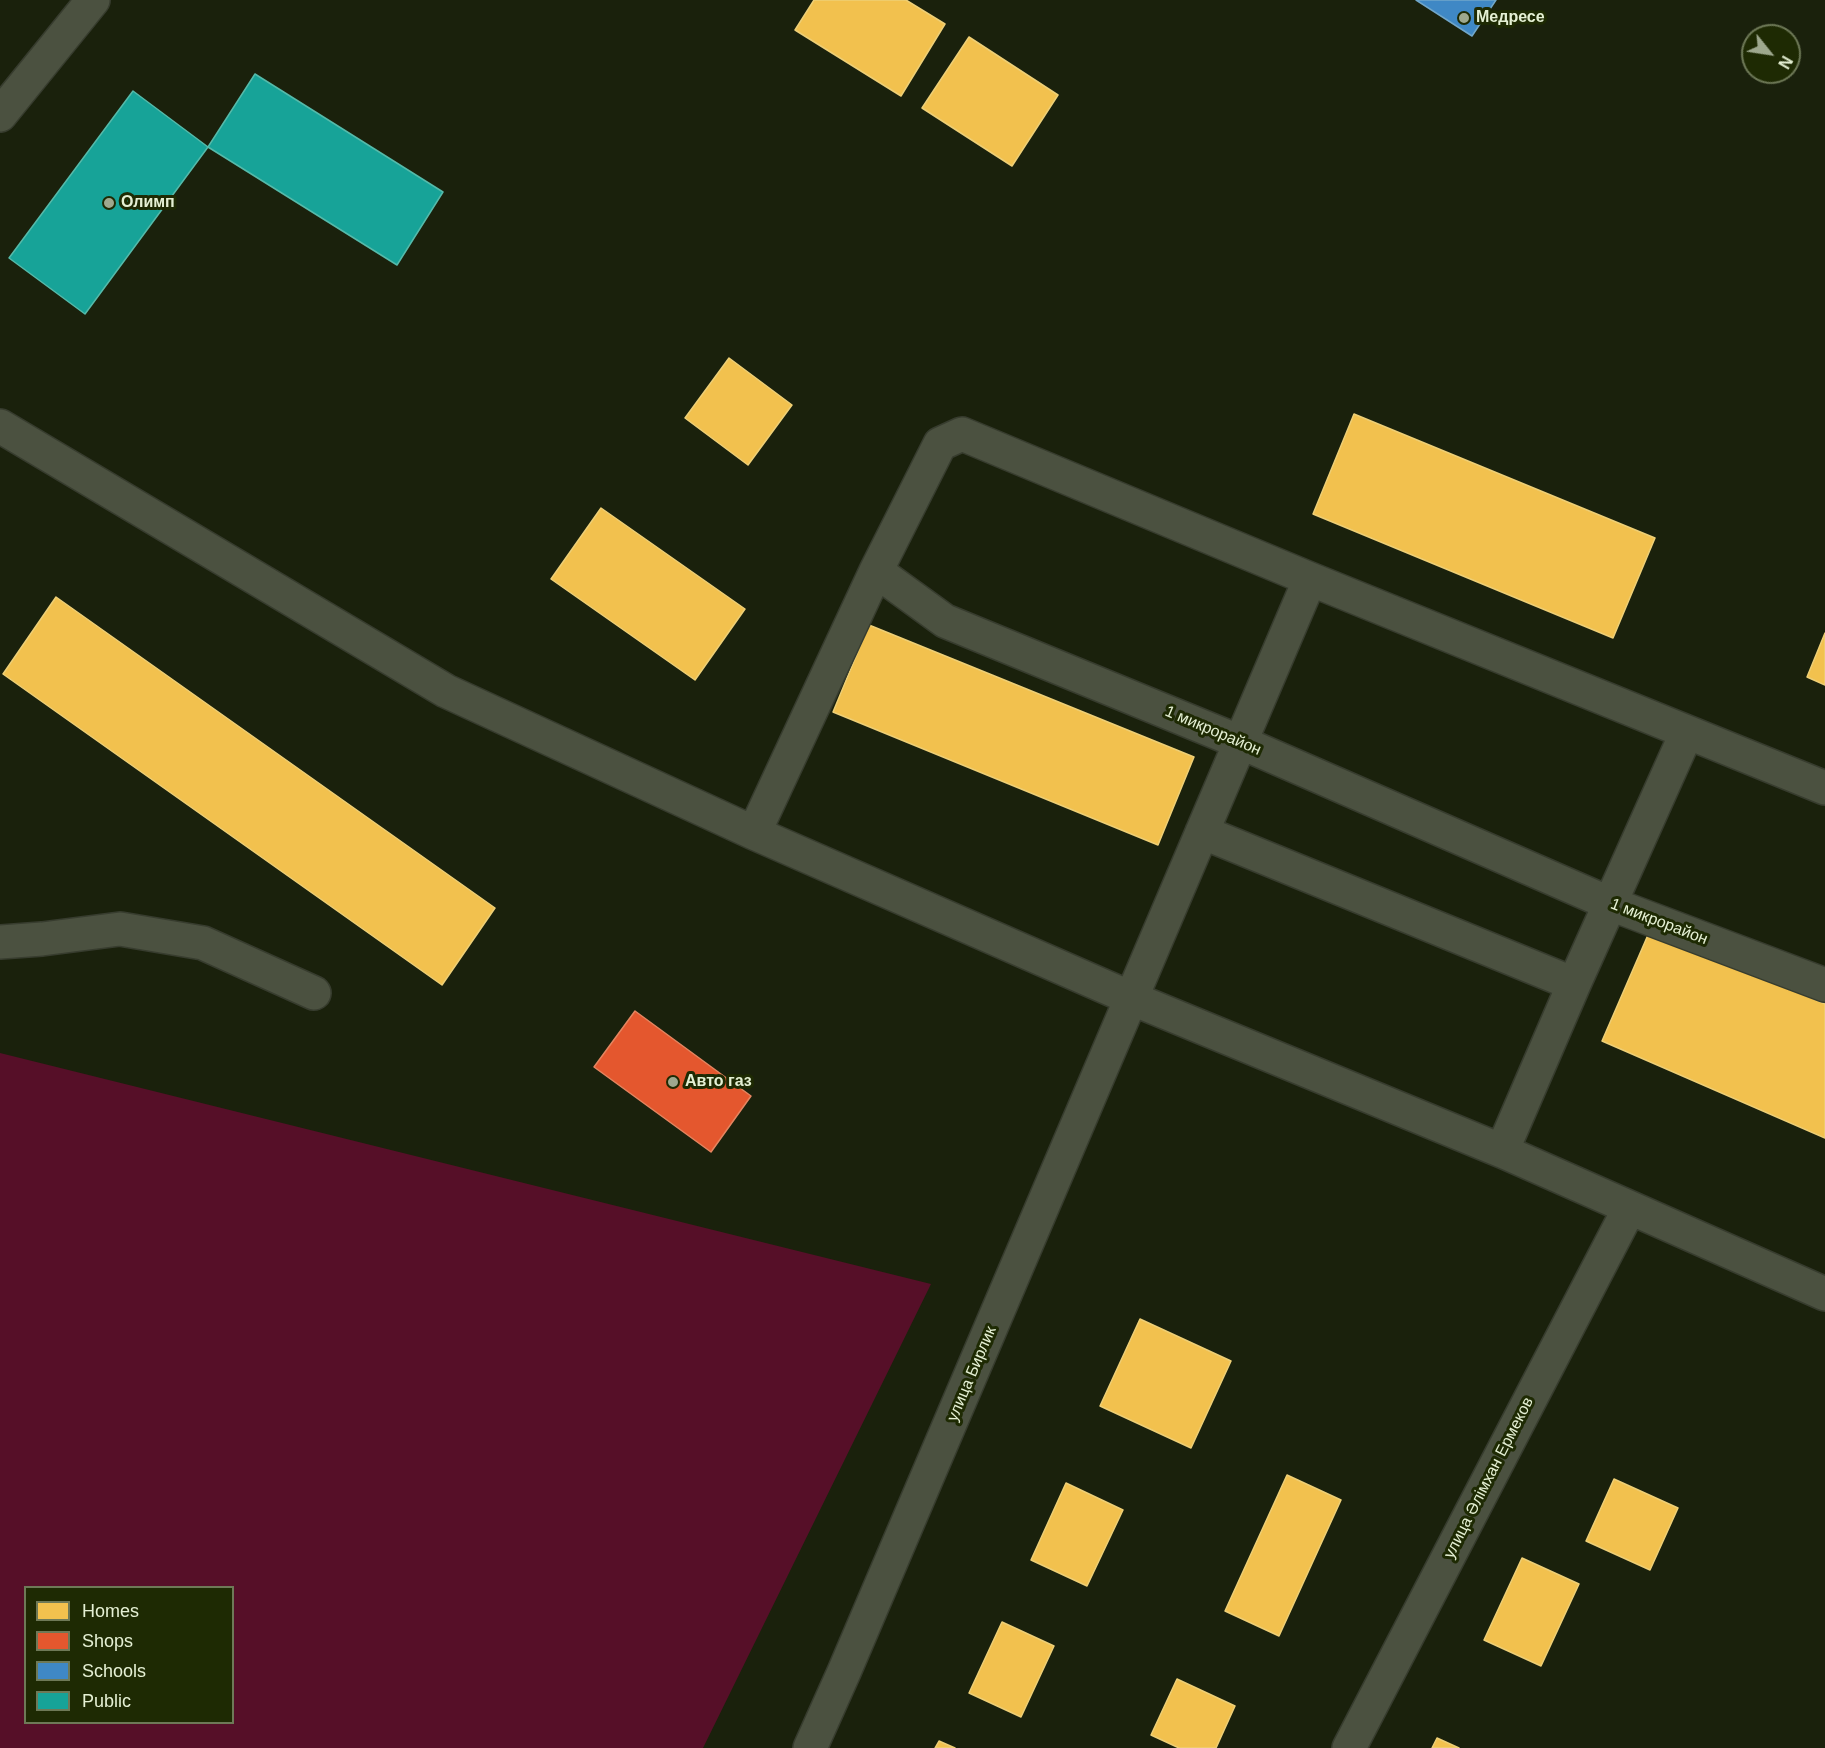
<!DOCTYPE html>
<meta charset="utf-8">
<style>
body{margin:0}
#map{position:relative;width:1825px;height:1748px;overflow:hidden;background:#1a210c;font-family:Helvetica,sans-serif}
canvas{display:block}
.legend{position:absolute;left:24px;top:1586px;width:210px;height:138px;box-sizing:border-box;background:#1e2a03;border:2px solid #6e7957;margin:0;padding:8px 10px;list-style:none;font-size:18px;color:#e5f0d4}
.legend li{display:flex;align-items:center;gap:12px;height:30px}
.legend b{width:30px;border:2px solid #6e7957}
.north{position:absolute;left:1741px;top:24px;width:60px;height:60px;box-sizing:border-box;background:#1e2a03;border:2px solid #6e7957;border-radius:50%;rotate:120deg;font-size:16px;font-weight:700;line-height:24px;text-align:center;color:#e5f0d4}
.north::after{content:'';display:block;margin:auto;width:21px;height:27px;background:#9ea88e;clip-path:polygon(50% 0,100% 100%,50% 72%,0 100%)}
</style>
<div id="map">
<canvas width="1825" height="1748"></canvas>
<ul class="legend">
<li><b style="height:16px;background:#f2c14e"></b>Homes</li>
<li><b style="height:16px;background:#e4572e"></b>Shops</li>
<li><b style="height:16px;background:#3f88c5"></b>Schools</li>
<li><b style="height:16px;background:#17a398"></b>Public</li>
</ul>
<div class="north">N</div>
</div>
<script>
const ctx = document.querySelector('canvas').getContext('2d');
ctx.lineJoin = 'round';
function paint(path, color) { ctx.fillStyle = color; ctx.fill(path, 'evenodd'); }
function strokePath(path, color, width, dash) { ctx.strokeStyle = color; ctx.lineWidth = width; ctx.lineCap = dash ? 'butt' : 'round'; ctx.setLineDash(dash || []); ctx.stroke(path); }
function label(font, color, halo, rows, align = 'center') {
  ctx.font = font + ' Helvetica,sans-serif'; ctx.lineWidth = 6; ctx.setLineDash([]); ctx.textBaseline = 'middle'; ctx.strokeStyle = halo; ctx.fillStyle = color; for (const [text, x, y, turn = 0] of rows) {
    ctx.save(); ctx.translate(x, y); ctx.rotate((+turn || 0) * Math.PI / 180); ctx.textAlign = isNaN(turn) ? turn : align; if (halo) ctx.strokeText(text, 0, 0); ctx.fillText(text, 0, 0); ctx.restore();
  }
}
const green = new Path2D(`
 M0,1053L931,1284L703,1748H0ZM26,1588H232V1722H26Z`);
const homes = new Path2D(`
 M814,0H906L945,24L901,96L795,30Z
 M969,37L1058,95L1012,166L922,108Z
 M729,358L792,405L748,465L685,418Z
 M1354,414L1655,538L1613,638L1313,514Z
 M601,508L745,609L695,680L551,579Z
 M56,597L495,908L442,985L3,674Z
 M869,625L1194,757L1158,845L833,712Z
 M1825,633V685L1807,677Z
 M1651,928L1825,1004V1138L1602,1041Z
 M1140,1319L1231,1361L1191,1448L1100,1406Z
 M1287,1475L1341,1500L1279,1636L1225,1611Z
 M1614,1479L1678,1508L1650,1570L1586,1541Z
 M1066,1483L1123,1510L1087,1586L1031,1560Z
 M1522,1558L1579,1584L1541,1666L1484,1640Z
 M1002,1622L1054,1646L1021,1717L969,1693Z
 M1177,1679L1235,1706L1216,1748H1179L1151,1735Z
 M1437,1738L1459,1748H1432Z
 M939,1741L955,1748H935Z`);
const shops = new Path2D(`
 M635,1011L751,1096L711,1152L594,1067Z`);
const schools = new Path2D(`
 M1416,0H1496L1472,36Z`);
const public = new Path2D(`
 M255,74L443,192L397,265L208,147Z
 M133,91L208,147L85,314L9,258Z`);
const minor = new Path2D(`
 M0,115L93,0
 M0,426L446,691L754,833L1133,999L1502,1151L1825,1294
 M876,571L940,444L962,434L1310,579L1825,788
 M1202,832L1574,984
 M754,833L876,571L945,621L1240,742L1611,904L1825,985
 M0,942L42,939L120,929L203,943L314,993
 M1502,1151L1574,984L1687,732
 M810,1748L844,1672L1310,579
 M1349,1748L1629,1209`);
const markers = [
 [1464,18,6,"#9ea88e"],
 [109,203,6,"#9ea88e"],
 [673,1082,6,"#9ea88e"]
];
const poiNames = [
 ["Медресе",1476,18],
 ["Олимп",121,203],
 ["Авто газ",685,1082]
];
const streetNames = [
 ["1 микрорайон",1213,731,23],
 ["1 микрорайон",1659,922,21],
 ["улица Бирлик",972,1374,-67],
 ["улица Әлімхан Ермеков",1489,1478,-63]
];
paint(green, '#560f28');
paint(homes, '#f2c14e');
strokePath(homes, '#eecf76', 1.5);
paint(shops, '#e4572e');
strokePath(shops, '#e48560', 1.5);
paint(schools, '#3f88c5');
strokePath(schools, '#71a7ca', 1.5);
paint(public, '#17a398');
strokePath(public, '#55baaa', 1.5);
strokePath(minor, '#373c2e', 36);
strokePath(minor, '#4b5140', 33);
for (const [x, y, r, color] of markers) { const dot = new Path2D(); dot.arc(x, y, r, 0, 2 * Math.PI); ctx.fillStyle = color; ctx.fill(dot); strokePath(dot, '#1e2a03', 2); }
label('bold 16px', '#e5f0d4', '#1e2a03', poiNames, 'left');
label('16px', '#e5f0d4', '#1e2a03', streetNames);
</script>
